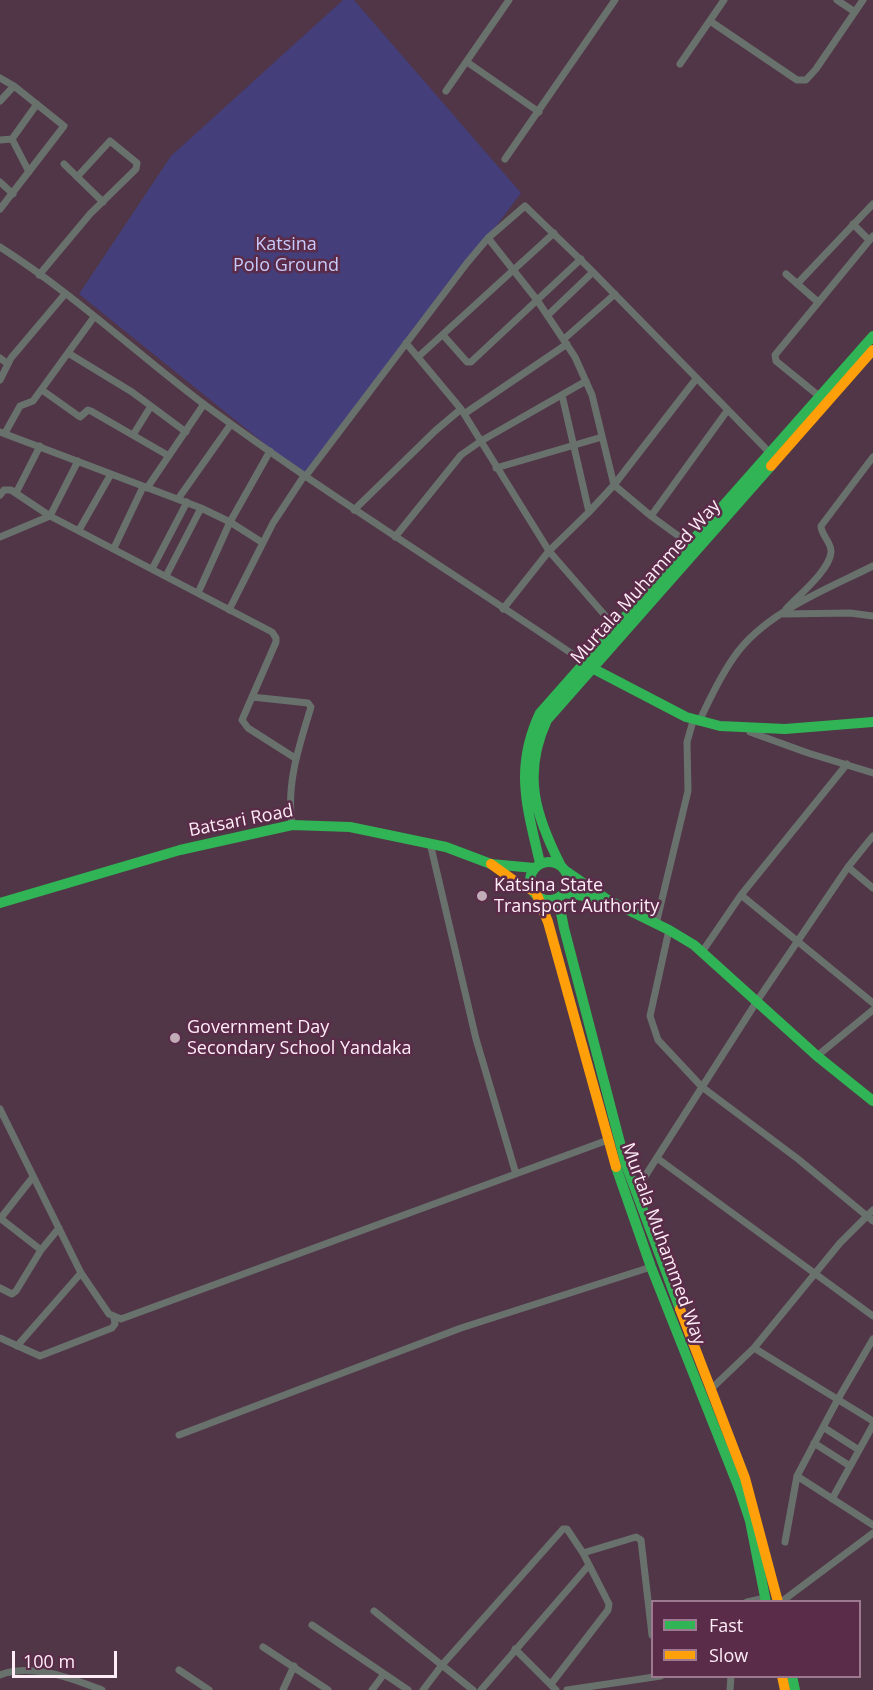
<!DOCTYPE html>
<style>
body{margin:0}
#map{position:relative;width:873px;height:1690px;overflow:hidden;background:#503646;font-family:"Open Sans",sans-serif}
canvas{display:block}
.legend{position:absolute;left:651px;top:1600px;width:210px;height:78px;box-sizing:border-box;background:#5a2c49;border:2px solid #9c798e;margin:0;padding:8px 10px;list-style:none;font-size:18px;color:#feecf6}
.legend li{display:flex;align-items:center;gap:12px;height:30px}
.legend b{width:30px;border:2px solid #9c798e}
.scale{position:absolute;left:12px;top:1651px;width:105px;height:27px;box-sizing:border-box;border:3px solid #feecf6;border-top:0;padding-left:8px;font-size:18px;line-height:21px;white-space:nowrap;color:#feecf6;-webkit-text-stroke:4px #5a2c49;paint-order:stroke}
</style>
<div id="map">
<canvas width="873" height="1690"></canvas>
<ul class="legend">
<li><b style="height:8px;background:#30b455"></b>Fast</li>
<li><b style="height:8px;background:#ff9f0a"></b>Slow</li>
</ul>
<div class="scale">100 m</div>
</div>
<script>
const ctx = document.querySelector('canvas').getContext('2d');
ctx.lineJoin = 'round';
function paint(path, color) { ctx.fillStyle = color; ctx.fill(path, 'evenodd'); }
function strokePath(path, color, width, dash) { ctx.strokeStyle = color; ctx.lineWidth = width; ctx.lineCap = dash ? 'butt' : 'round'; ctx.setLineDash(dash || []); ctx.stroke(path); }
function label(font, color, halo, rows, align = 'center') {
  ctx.font = font + ' "Open Sans",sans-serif'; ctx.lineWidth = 5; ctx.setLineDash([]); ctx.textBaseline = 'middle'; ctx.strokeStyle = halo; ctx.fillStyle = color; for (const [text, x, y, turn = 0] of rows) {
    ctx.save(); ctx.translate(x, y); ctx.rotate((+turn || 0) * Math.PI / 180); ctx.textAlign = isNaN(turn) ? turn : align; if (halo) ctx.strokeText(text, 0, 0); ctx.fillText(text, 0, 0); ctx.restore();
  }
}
const green = new Path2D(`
 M343,0H354L521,193L307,478L79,294L171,156Z`);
const street = new Path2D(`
 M837,0L855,12
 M710,21L797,80H806L816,69L863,0
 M467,62L539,112
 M680,64L724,0
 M0,78L14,86L64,126L0,209
 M446,91L509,0
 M0,101L14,86
 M0,140L12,139
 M505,159L615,0
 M64,164L103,202
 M29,172L12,139L37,104
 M0,182L13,194
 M853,224L869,240
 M488,238L537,300L575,357L592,395L614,485L651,516L688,543
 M0,247C71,292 134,351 201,402C326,495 459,576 587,664
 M786,274L818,302
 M39,275L90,214L136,169L137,163L110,141L77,177
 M797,284L873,204
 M548,315L593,272
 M443,335L467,362H471L581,259
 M564,339L615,294
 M406,343L461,409L549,551L615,627
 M68,353L132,392L186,432
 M418,357L554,233
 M0,358L8,364
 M0,380L11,358L65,294
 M42,390L80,417L88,410L91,411L169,456
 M562,395L589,512
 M819,396L776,361L775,355L873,236
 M464,414L567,344
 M0,432L201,508L230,522L263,543
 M5,433L20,406L33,401L94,317
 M133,435L151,406
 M496,468L602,437
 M305,477L467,263L488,238L525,206L589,268L770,453
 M147,488L204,404
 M16,493L40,446
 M0,495L4,490H11L50,516L272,632L276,638V642L242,720L248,728L295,758
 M178,499L231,424
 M354,510L435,431L461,409
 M651,516L727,411
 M79,530L111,474
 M0,537L50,516L78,461
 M395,537L461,455L481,441L586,381
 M114,548L143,487
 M152,569L187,502
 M166,576L201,508
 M198,593L230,522L270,451
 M503,609L549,551L589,512L614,485L696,379
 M786,609C798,596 830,570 831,552C832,543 821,535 821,526L873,457
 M229,610L273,523L304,476
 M784,614L850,613L873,616
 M252,697L308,703L311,707C299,746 286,784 292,825
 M699,722C709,700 720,677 734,657C764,613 827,589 873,566
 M750,732L808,753L873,773
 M430,843L476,1039L516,1174
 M848,867L873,888
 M741,895L873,1003
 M656,924L688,791L687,742L693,721
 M669,930L650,1016L658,1040L702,1087L798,1159L873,1221
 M702,952L741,895L847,764
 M817,1056L873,1010
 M0,1109L81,1273L109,1314L121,1319L608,1140
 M657,1158L873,1316
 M635,1192L757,1001L848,867L873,836
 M0,1218L41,1250
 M0,1219L33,1177
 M0,1288L12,1294L16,1291L41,1250L59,1228
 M0,1338L40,1356L112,1328L115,1324L114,1318
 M17,1346L81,1273
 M754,1348L873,1421
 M710,1390L754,1348L840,1243L873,1210
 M823,1427L859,1450
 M179,1435L461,1328L651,1267
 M814,1443L850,1466
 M797,1476L873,1525
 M832,1499L873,1425
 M785,1542L797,1476L838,1399L873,1339
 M583,1553L636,1537L641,1540L652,1635
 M747,1602L765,1598
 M781,1602L873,1533
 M374,1611L473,1690
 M312,1625L408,1690
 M263,1647L328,1690
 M515,1649L556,1690
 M179,1670L209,1690
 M0,1675C33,1663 71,1678 102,1690
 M283,1690L294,1666
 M372,1690L384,1674
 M423,1690L442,1665L563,1529H567L583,1553L609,1604L608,1610L551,1684
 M481,1690L589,1565
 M567,1690L661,1676
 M730,1690L731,1676`);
const fast = new Path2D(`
 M592,668L686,717L720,726L785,729L873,722
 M530 881a19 19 0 1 1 38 0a19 19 0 1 1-38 0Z
 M540,863C527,807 514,768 540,713L873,336
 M561,866C535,815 522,774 547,720L771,466
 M566,871L608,900L669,930L694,945L817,1056L873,1101
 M564,893L605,899
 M558,898L564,928L625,1162L680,1309
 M0,903L180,850L292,825L350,827L446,847L491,864L534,868
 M616,1167L651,1267L740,1491L750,1521L766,1602
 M792,1676L795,1690`);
const slow = new Path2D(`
 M771,466L873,350
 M491,864L516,882L532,890
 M537,895L548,922L616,1167
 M680,1309L745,1478L778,1602
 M782,1676L785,1690`);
const markers = [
 [482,896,6,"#c1acb8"],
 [175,1038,6,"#c1acb8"]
];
const parkNames = [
 ["Katsina",286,245],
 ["Polo Ground",286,266]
];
const streetNames = [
 ["Murtala Muhammed Way",646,582,-48],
 ["Batsari Road",241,821,-11],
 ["Murtala Muhammed Way",663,1244,70]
];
const poiNames = [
 ["Katsina State",494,886],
 ["Transport Authority",494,907],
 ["Government Day",187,1028],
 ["Secondary School Yandaka",187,1049]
];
paint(green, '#443e7a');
strokePath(street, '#69716d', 7);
strokePath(fast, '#30b455', 10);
strokePath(slow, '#ff9f0a', 10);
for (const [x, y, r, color] of markers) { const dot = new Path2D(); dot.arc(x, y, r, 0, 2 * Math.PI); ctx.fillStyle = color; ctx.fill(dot); strokePath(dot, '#5a2c49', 2); }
label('18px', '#c8cafb', '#5a2c49', parkNames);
label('18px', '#feecf6', '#5a2c49', streetNames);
label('18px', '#feecf6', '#5a2c49', poiNames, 'left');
</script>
